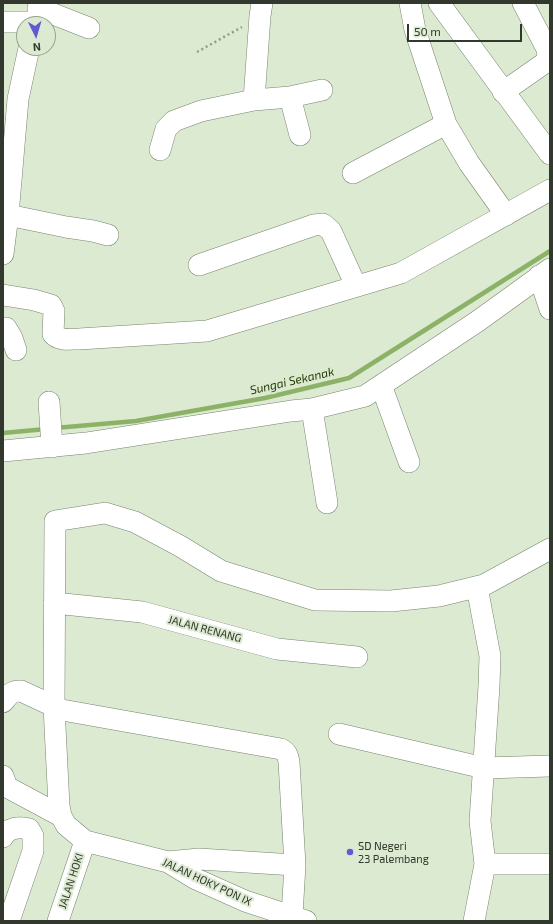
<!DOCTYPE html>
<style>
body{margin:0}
#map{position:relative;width:553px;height:924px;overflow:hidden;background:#dcead1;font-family:"Exo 2",sans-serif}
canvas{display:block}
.frame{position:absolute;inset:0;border:4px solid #33382e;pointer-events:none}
.north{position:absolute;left:16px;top:16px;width:40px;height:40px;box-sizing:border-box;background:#dcead1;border:1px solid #98a390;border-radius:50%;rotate:175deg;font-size:11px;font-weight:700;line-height:16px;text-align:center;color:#33382e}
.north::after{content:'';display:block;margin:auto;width:14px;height:18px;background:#615ad3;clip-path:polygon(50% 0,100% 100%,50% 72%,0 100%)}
.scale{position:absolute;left:407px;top:24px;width:115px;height:18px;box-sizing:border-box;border:2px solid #33382e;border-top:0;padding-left:5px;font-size:12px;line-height:14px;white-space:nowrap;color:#33382e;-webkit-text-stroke:3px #dcead1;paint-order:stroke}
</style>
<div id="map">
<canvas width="553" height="924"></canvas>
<div class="frame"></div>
<div class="north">N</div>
<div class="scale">50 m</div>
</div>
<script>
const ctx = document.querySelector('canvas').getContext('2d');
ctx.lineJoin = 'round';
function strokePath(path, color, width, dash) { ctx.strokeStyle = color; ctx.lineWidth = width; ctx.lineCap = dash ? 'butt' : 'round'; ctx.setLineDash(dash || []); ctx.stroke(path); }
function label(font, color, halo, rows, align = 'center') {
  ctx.font = font + ' "Exo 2",sans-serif'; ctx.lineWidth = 4; ctx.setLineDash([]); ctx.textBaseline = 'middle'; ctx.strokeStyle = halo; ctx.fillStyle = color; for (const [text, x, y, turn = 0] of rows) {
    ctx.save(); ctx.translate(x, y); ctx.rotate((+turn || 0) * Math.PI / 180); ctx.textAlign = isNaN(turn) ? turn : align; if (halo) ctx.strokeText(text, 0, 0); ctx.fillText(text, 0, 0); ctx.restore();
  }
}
const stream = new Path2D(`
 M55,428L136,421L265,398L349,378L550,251
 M3,433L46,429`);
const path = new Path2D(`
 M197,52L242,27`);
const minor = new Path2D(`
 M410,3L415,30L446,124
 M439,3L550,154
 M38,8L89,28
 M3,22H35
 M503,92L546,62L548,55L547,49L523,3
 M290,97L322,90
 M254,100L260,16L262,3
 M160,150L166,129L174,121L201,111L254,100L290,97L300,135
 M353,173L446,124L469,163L506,215
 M8,215L66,227L93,231L108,235
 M3,254L8,215L18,99L29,48
 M199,265L314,225L323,224L331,231L356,286
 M539,276L550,309
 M3,295L34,300L51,305L54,311L53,334C59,341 70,339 79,339L207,331L401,273L550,190
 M3,328H6L12,338L16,350
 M381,385L409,462
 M49,402L52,447
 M312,409L327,503
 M3,451L86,443L291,411L312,409L365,396L478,321L550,269
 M54,603L142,612L277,649L357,657
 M3,702C9,695 12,690 21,691L62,710L281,749C287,752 288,756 289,762L295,865L292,916
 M339,734L484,768L550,766
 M3,776L7,787L61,816
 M3,837C7,828 20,826 29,829L33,836V851L9,921
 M168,862L199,859L295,865
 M485,864H550
 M58,921L85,841
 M306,921L245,901L196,879L168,862L85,841L66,825L61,816L59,806L54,707L55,521L105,513L135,522L180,546L221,571L315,600L391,601L439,596L484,585L550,549
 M474,921L485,864L480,821L489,686L490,656L477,587`);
const markers = [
 [350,852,4,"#615ad3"]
];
const streetNames = [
 ["JALAN RENANG",205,629,15],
 ["JALAN HOKI",71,881,-72],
 ["JALAN HOKY PON IX",207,882,25]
];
const poiNames = [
 ["SD Negeri",358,846],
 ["23 Palembang",358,859]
];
const waterNames = [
 ["Sungai Sekanak",292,381,-13]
];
strokePath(stream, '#8cb267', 4.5);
strokePath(minor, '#77846d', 22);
strokePath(path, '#929c89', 2.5, [2, 3]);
strokePath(minor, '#fff', 21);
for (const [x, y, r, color] of markers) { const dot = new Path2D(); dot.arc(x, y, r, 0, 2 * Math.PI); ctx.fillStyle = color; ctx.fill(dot); strokePath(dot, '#dcead1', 1.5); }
label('11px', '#33382e', '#dcead1', streetNames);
label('11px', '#33382e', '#dcead1', poiNames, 'left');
label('italic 12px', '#253e06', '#dcead1', waterNames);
</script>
